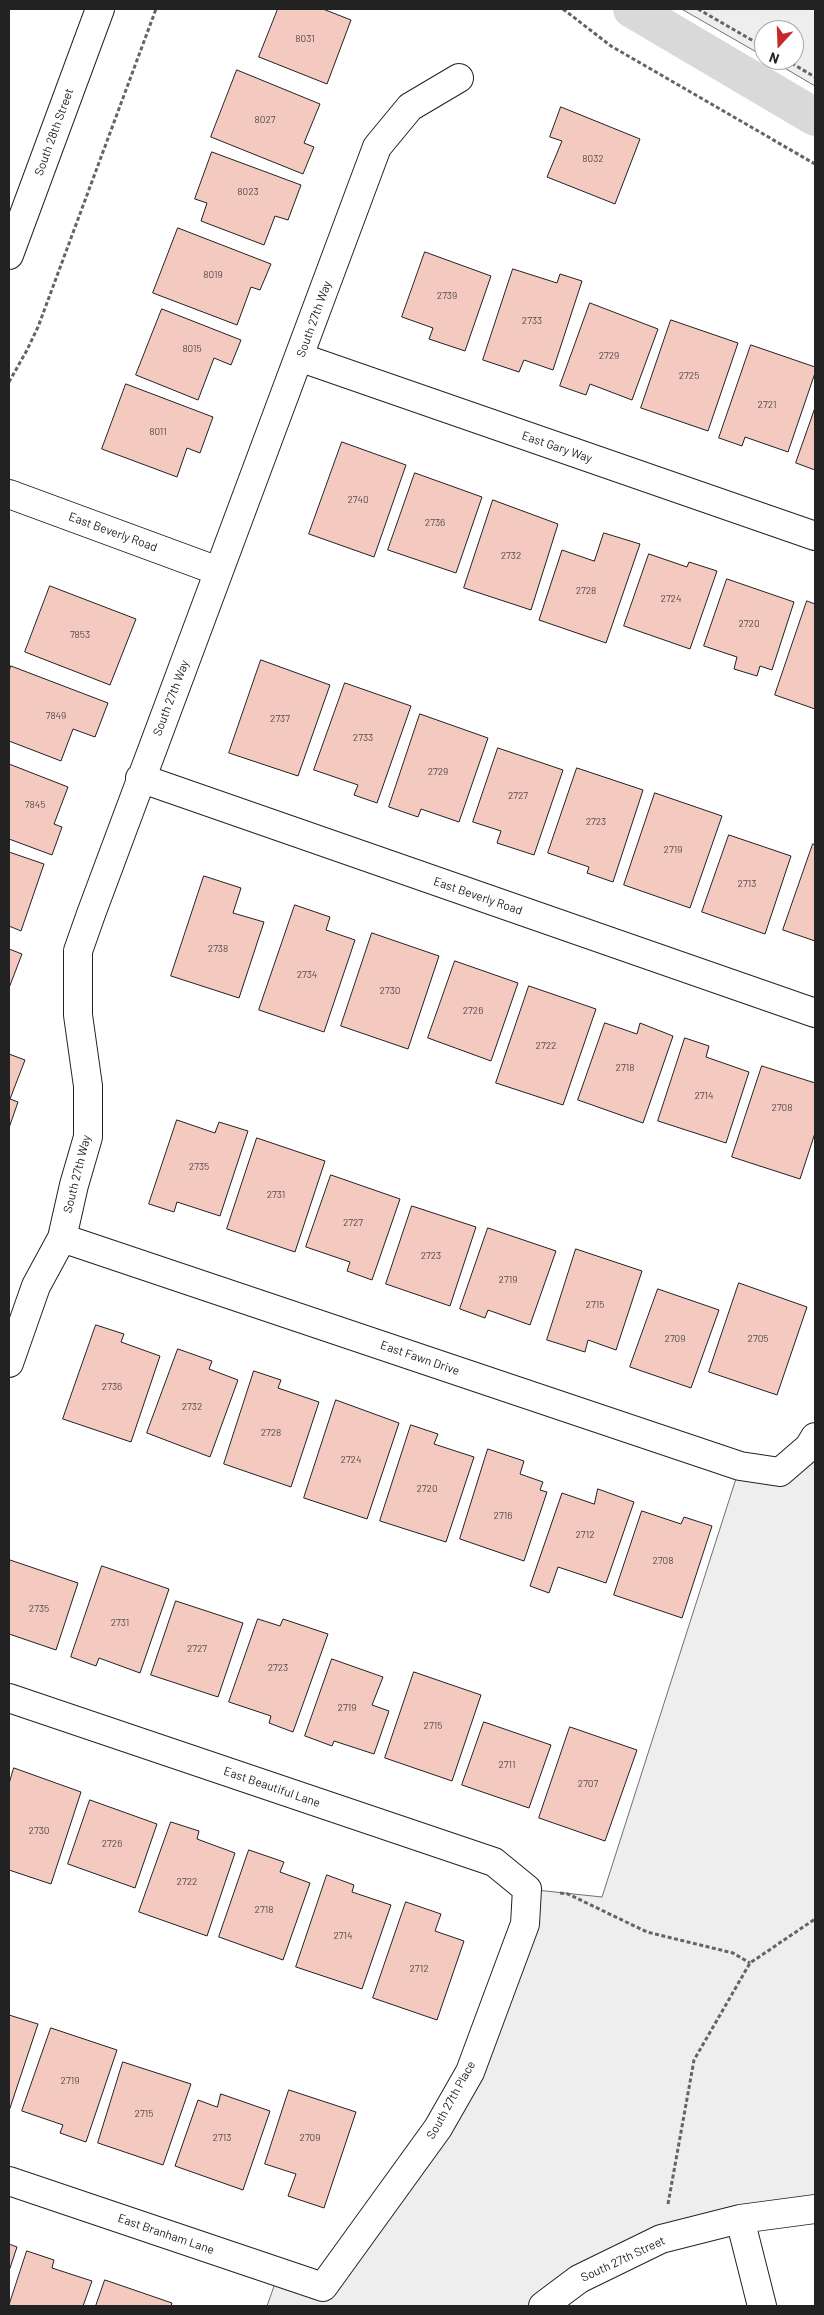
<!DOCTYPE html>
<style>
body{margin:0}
#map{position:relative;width:824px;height:2315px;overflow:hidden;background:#fff;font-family:Barlow,sans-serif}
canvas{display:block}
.frame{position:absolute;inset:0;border:10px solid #222;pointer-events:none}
.north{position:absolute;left:754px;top:20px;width:50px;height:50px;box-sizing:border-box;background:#fff;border:1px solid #a7a7a7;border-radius:50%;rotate:200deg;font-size:14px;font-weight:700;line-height:20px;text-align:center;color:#222}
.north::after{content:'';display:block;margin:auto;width:18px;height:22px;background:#c62828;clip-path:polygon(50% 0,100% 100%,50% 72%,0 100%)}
</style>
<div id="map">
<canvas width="824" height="2315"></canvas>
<div class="frame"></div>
<div class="north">N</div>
</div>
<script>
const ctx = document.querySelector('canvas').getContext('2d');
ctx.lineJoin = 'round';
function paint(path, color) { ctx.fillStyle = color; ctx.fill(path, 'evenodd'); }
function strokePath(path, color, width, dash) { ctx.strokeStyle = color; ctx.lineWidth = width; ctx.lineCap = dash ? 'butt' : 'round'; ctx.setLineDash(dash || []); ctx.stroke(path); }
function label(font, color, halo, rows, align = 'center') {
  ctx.font = font + ' Barlow,sans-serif'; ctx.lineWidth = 4; ctx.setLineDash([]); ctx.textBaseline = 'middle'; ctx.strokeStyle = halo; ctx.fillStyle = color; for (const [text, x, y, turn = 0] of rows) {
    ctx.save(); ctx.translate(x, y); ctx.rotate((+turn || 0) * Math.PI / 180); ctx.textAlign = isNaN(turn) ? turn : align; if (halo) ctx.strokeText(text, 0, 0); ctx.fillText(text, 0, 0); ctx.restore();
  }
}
const green = new Path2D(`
 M682,9H815V86L771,60H794V30H764V56Z
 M815,1437V2209L740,2219L543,2306H267L279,2272L323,2286L438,2128L527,1889L602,1897L740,1466L780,1472Z`);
const canal = new Path2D(`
 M632,9L815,117`);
const building = new Path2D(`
 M278,9H323L351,20L327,84L259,57Z
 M237,70L320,104L304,143L314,147L303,174L211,137Z
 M561,107L640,139L615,204L547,177L562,141L550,137Z
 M212,152L301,185L288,220L275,216L264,245L201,221L207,203L195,199Z
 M178,228L271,264L260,290L251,287L237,325L153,293Z
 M425,252L491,276L465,351L429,339L433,328L402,317Z
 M513,269L557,283L560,274L582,281L553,370L524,360L519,372L483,360Z
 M590,303L658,329L632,400L590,384L586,395L560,386Z
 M162,309L241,340L231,365L214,358L198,400L136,375Z
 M671,320L738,343L708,431L641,408Z
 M751,345L815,367V373L788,452L745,437L742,446L719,438Z
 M126,384L213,417L200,453L187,448L177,477L102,449Z
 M815,408V470L796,463Z
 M342,442L406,465L374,557L309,534Z
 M415,473L482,497L456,573L388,550Z
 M493,500L558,524L531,610L464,588Z
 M604,533L640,544L606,643L539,620L562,550L594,561Z
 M649,554L687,567L689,562L717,571L690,649L624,626Z
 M727,579L794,602L772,670L760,666L757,676L734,669L737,657L704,646Z
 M50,586L136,619L110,685L25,652Z
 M807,601L815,604V709L775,695Z
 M261,660L330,685L298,776L229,753Z
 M11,666L108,703L95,737L73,729L61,761L9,741V672Z
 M345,683L411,706L377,803L354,795L358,785L314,770Z
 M420,714L488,738L459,822L421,809L418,817L389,807Z
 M498,748L563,770L534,855L497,843L501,831L473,822Z
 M9,764L68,787L54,824L62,827L52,855L9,839Z
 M577,768L643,790L613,882L587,873L589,867L548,853Z
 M655,793L722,816L690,908L624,885Z
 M729,835L791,856L765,934L702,912Z
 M813,844L815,845V941L783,930Z
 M9,852L44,864L21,931L9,926Z
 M204,876L241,888L233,913L264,922L239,998L171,976Z
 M295,905L330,917L326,930L355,940L324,1032L259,1010Z
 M372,933L439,956L408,1049L341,1026Z
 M9,949L22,954L9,988Z
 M455,961L518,983L491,1061L428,1038Z
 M529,986L596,1009L563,1105L496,1083Z
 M605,1023L637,1034L640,1023L673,1036L643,1123L578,1100Z
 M685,1038L709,1046L706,1057L749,1072L726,1143L658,1121Z
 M9,1054L25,1060L10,1099L18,1102L9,1128Z
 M762,1066L815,1083V1133L800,1179L732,1157Z
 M177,1120L215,1133L219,1122L248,1131L220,1216L177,1202L174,1212L149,1204Z
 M257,1138L325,1161L295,1252L227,1229Z
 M331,1175L400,1199L372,1280L347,1271L350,1262L306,1247Z
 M412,1206L476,1227L450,1306L386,1284Z
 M488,1228L556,1251L530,1325L488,1310L485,1318L460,1309Z
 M576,1249L642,1271L616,1350L588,1340L585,1352L547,1340Z
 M739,1283L807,1307L777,1395L709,1372Z
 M658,1289L719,1310L691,1388L630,1367Z
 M96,1325L124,1334L121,1342L160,1356L131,1442L63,1419Z
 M178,1349L212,1361L209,1369L238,1380L210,1457L147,1433Z
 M254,1371L281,1380L278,1388L319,1402L291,1487L224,1464Z
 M336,1400L399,1423L367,1519L304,1498Z
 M411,1425L438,1434L434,1444L474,1457L446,1542L380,1521Z
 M488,1449L524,1461L520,1474L543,1482L540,1490L547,1492L524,1561L460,1539Z
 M598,1489L634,1502L606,1583L558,1567L549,1593L530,1586L562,1493L594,1504Z
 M642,1511L681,1524L684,1517L712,1526L682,1618L614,1595Z
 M10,1560L78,1583L56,1650L9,1634Z
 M102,1566L169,1589L140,1673L99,1658L96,1666L71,1657Z
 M176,1601L243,1623L218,1697L151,1675Z
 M258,1619L280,1626L283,1619L328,1634L293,1732L269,1723L271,1716L229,1702Z
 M332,1659L383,1677L372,1705L389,1711L374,1754L334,1741L332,1746L305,1736Z
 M414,1672L481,1695L452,1781L385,1758Z
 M484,1722L551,1745L529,1808L462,1785Z
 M570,1727L637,1750L605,1841L539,1818Z
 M14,1768L81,1792L51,1884L9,1870V1784Z
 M90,1800L157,1824L135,1888L68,1864Z
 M171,1822L199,1831L197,1839L235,1853L207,1936L139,1912Z
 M249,1850L284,1862L280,1872L310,1883L283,1960L219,1937Z
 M327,1875L354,1885L352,1892L391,1905L362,1989L296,1967Z
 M406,1902L441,1914L435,1931L464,1941L437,2020L373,1998Z
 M9,2015L38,2024L9,2111Z
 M51,2028L117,2050L86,2142L60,2133L63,2125L22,2111Z
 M123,2062L191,2084L163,2165L98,2143Z
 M289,2090L356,2112L324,2208L288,2196L296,2174L265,2164Z
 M221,2094L270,2111L243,2190L175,2166L198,2100L217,2107Z
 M9,2244L17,2247L9,2271Z
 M27,2251L54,2260L52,2268L92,2281L83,2306H9Z
 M105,2280L172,2303L171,2306H96Z`);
const path = new Path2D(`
 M563,9L611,46L815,164
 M698,9L764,47
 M786,60L815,77
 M9,382L27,350L38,327L156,9
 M560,1893L568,1894L647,1932L733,1953L750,1963
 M668,2204L694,2060L750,1963L815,1919`);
const minor = new Path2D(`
 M9,255L100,9
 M299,357L815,536
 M9,494L218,571
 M140,778L815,1013
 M62,1238L740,1466L780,1472L809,1447L815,1437
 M9,1363L36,1286L62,1238L74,1185L88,1137V1086L78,1015V951L91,914L377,147L410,107L459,78
 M9,1698L494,1862L527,1889L525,1924L470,2072L438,2128L323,2287L9,2181
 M740,2219L762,2306
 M543,2306L579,2279L661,2239L740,2219L815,2209`);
const numberNames = [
 ["8031",305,39],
 ["8027",265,120],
 ["8032",593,159],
 ["8023",248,192],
 ["8019",213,275],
 ["2739",447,296],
 ["2733",532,321],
 ["8015",192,349],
 ["2729",609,356],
 ["2725",689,376],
 ["2721",767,405],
 ["8011",158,432],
 ["2740",358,500],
 ["2736",435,523],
 ["2732",511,556],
 ["2728",586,591],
 ["2724",671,599],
 ["2720",749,624],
 ["7853",80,635],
 ["7849",56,716],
 ["2737",280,719],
 ["2733",363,738],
 ["2729",438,772],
 ["2727",518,796],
 ["7845",35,805],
 ["2723",596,822],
 ["2719",673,850],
 ["2713",747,884],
 ["2738",218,949],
 ["2734",307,975],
 ["2730",390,991],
 ["2726",473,1011],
 ["2722",546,1046],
 ["2718",625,1068],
 ["2714",704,1096],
 ["2708",782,1108],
 ["2735",199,1167],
 ["2731",276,1195],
 ["2727",353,1223],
 ["2723",431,1256],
 ["2719",508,1280],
 ["2715",595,1305],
 ["2709",675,1339],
 ["2705",758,1339],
 ["2736",112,1387],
 ["2732",192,1407],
 ["2728",271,1433],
 ["2724",351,1460],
 ["2720",427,1489],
 ["2716",503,1516],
 ["2712",585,1535],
 ["2708",663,1561],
 ["2735",39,1609],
 ["2731",120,1623],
 ["2727",197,1649],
 ["2723",278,1668],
 ["2719",347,1708],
 ["2715",433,1726],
 ["2711",507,1765],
 ["2707",588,1784],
 ["2730",39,1831],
 ["2726",112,1844],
 ["2722",187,1882],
 ["2718",264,1910],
 ["2714",343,1936],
 ["2712",419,1969],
 ["2719",70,2081],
 ["2715",144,2114],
 ["2713",222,2138],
 ["2709",310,2138]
];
const streetNames = [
 ["South 28th Street",54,132,-70],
 ["South 27th Way",314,319,-70],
 ["East Gary Way",557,447,19],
 ["East Beverly Road",113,532,20],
 ["South 27th Way",171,698,-69],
 ["East Beverly Road",478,896,19],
 ["South 27th Way",77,1174,-76],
 ["East Fawn Drive",420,1358,19],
 ["East Beautiful Lane",272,1787,19],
 ["South 27th Place",451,2100,-61],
 ["East Branham Lane",166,2234,19],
 ["South 27th Street",623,2259,-25]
];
paint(green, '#eee');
strokePath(green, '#6f6f6f', 1);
strokePath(canal, '#d9d9d9', 38);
paint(building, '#f3c9c0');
strokePath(building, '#222', 1);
strokePath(minor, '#222', 30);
strokePath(path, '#646464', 3, [4, 2.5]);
strokePath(minor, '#fff', 28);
label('10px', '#564c4a', null, numberNames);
label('12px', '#222', '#fff', streetNames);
</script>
